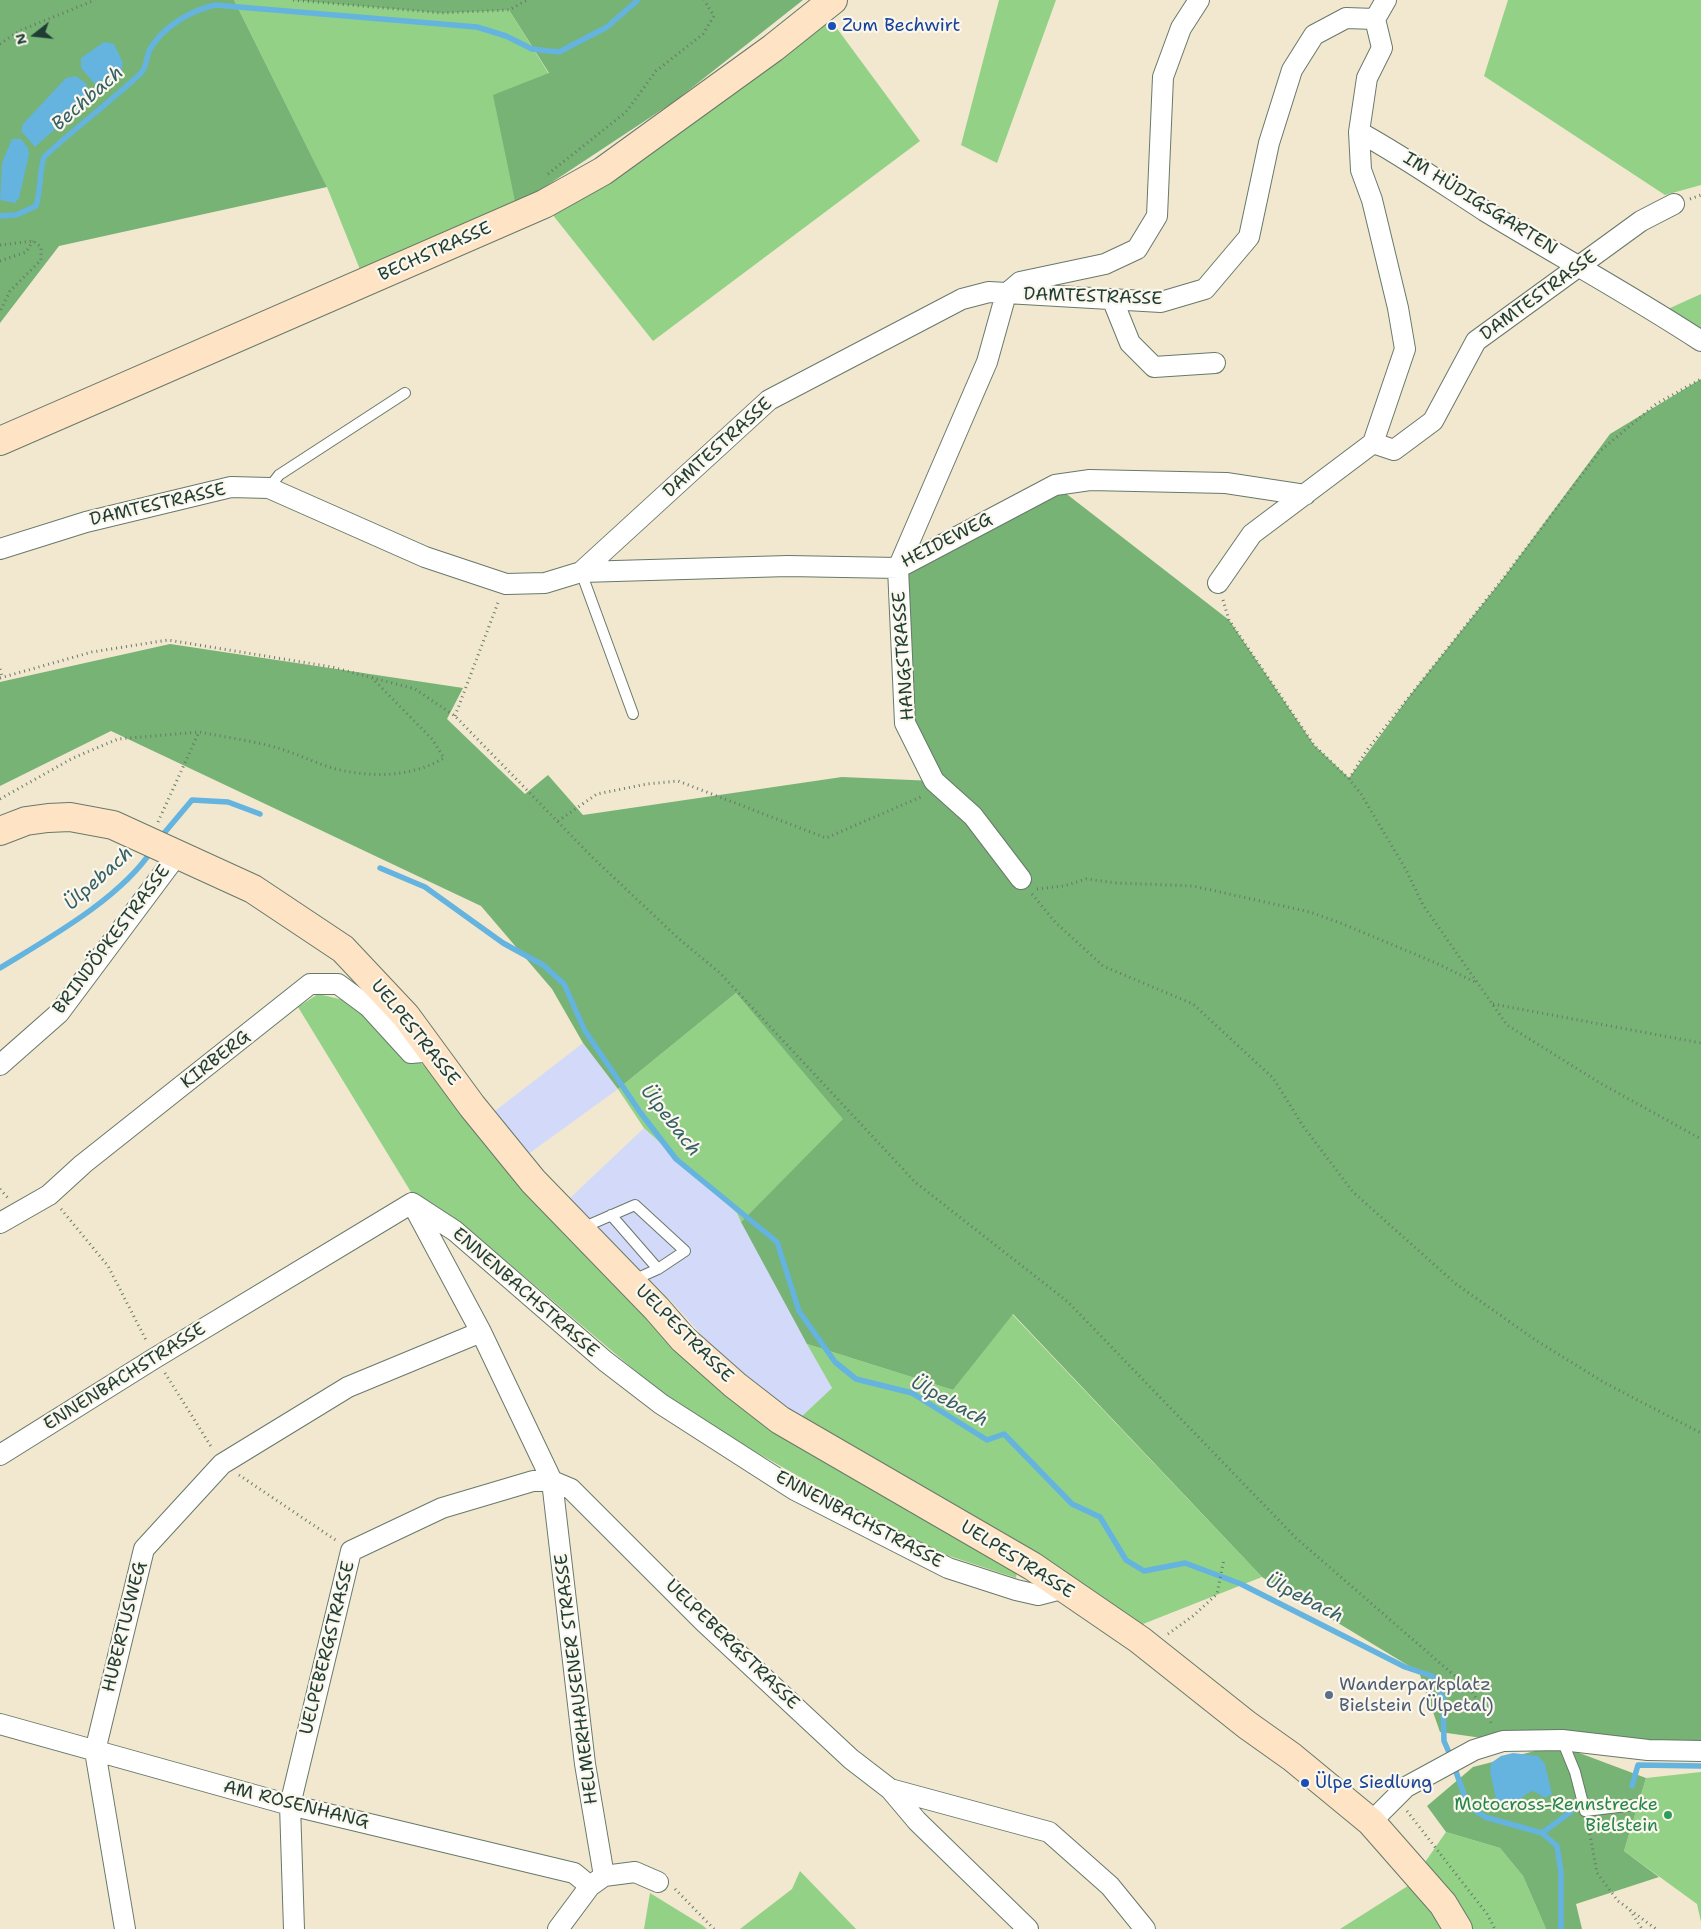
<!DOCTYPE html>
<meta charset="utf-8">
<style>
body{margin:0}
#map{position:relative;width:1701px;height:1929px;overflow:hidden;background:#f1e8cf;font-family:"Shantell Sans",sans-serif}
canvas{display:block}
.north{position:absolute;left:10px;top:10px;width:50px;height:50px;-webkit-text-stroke:4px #fbf7ec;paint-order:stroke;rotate:254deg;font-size:14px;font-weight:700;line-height:20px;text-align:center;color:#1f3d34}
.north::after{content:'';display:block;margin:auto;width:18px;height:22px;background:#1f3d34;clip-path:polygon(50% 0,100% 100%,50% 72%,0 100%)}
</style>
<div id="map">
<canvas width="1701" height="1929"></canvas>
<div class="north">N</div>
</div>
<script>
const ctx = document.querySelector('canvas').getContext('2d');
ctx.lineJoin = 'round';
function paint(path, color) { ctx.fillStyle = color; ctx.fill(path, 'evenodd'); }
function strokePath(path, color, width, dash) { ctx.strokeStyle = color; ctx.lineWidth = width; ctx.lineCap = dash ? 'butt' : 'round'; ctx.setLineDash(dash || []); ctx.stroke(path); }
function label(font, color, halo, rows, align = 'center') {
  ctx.font = font + ' "Shantell Sans",sans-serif'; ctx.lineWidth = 4.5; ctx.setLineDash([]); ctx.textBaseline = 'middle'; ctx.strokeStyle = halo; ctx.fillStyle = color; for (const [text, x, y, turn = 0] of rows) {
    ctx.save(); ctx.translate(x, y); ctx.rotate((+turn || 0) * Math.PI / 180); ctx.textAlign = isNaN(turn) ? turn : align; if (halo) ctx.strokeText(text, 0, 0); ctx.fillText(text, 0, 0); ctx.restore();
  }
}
const built = new Path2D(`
 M583,1043L618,1089L527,1155L495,1111Z
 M644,1128L737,1213L832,1388L800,1418L729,1365L671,1301L569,1199Z`);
const green = new Path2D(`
 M234,0H297L509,10L549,74L516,206L361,272L327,187Z
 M999,0H1056L997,163L961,145Z
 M1508,0H1701V185L1665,195L1484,76Z
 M830,19L920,141L653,341L552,214Z
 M1701,294V339L1659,313Z
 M736,993L844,1119L741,1222L737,1213L644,1128L618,1089Z
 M318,994L348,1001L435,1075L688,1354L1018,1566L1016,1578L922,1547L679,1408L492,1249L414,1197L298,1007Z
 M1012,1314L1262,1577L1138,1626L800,1418L832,1388L807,1344L953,1390Z
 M1701,1772V1922L1697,1904L1624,1851L1646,1778Z
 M1446,1832L1500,1848L1523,1876L1546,1929H1464L1423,1865Z
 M800,1871L856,1929H740L792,1889Z
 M1411,1884L1444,1929H1340Z
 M650,1893L702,1925L707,1929H644Z`);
const forest = new Path2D(`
 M0,0H234L327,187L59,246L0,323Z
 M293,0H803L675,101L516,206L493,95L549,73L509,10L441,13Z
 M1701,379V1748L1503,1741L1440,1732L1419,1672L1262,1577L1013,1314L953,1390L807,1344L741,1222L843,1119L736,993L618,1089L583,1043L552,989L481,906L111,731L0,786V682L170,644L463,688L447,719L525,794L548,775L583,815L842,777L934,781L905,723L898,568L1055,485L1229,620L1314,745L1349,778L1411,694L1505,576L1610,434Z
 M1558,1745L1646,1778L1624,1851L1659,1877L1576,1904L1582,1929H1546L1523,1876L1500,1848L1446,1832L1427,1806L1473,1767Z`);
const water = new Path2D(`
 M104,42L114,44L123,63L121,71L95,84L81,68V58Z
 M76,76L87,84L86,96L77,109L35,147L21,131L23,124L66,78Z
 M12,139H21L28,148L29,155L19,198L15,203L0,200L2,163Z
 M1513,1753L1538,1756L1545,1764L1552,1794L1545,1798L1533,1791C1520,1796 1519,1803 1508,1807L1497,1803L1490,1772L1491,1763L1501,1756Z`);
const stream = new Path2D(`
 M0,216L16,215L36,206C41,190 39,173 44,157C75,128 109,103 140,74C147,68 146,57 150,49C164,26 190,11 215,5L477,27L506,36L532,49L559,52L607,27L638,0
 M160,838L192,800L228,802L260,814
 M380,868L425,887L503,943L543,965L564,984L585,1031L640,1112L676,1159L777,1242L799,1311L835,1362L856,1379L912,1393L987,1440L1004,1434L1072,1504L1100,1517L1126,1560L1144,1571L1185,1563L1241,1584L1405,1667L1432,1676L1443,1698L1444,1741L1451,1757
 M0,968C49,938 121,898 152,850
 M1454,1766L1468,1806L1485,1817L1542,1833L1557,1846L1561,1872V1929
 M1632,1786L1638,1765L1701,1766
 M1542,1833L1572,1811`);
const path = new Path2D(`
 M293,0L441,13L509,10L527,0
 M0,44L19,31L95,0
 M548,174L626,112L656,71L703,34L714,16L704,0
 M1690,199L1701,195
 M0,245L33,241L41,247V260L10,291L0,311
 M0,261L26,252L33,241
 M1223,600L1229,620L1314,745L1349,779L1361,794L1405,868L1423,905L1507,1025L1600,1083L1701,1139
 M0,669L2,676
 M0,678L92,652L168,640L332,667L415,689L455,716L592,857L678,938L720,973L915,1182L1068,1302L1296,1538L1471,1690L1493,1726
 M455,716L499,600
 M1349,779L1367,750L1505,576L1600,451L1656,404L1701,379
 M0,799L73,758L118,739L199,732
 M558,821L597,794L647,784L678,781L826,838L923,796
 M158,822L199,732C225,737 253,741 278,748C298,754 317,764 336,769C372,778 412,777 444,758L432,739L372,678
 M1037,889L1064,886L1086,879L1117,883L1193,886L1310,912L1343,924L1436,963L1477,983
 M1032,894L1055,922L1103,966L1193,1004L1273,1078L1303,1126L1353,1192L1456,1284L1537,1341L1605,1383L1701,1433
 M1493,1004L1701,1043
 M0,1189L8,1198
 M61,1209L108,1266L147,1342
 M165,1373L212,1448
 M239,1475L337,1541
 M1168,1634L1193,1616L1217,1594L1224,1559
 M1407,1811L1487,1914L1495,1929
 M1588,1824L1597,1873L1618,1901L1656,1929
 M675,1889L714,1929
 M1630,1910L1642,1929`);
const lane = new Path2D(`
 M269,488L279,475L405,393
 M581,572L633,714
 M611,1215L658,1269
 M582,1228L635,1205L685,1251L658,1269L631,1281
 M1562,1740L1575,1772L1585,1811L1643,1804`);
const street = new Path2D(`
 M1375,19L1386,0
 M1359,132C1403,156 1443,184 1485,211C1557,255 1631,295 1701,341
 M1006,294L987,362L898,568L905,723L934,781L973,816L1021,879
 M1006,294L1020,282L1105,264L1137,249L1157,216L1163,77L1181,28L1199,0
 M1113,301L1130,343L1154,367L1215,363
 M1373,443L1394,450L1433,421L1476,341L1641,221L1674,204
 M0,549L86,522L231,487L269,488L425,557L506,584L545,583L581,572L769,400L962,299L989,292L1161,302L1205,289L1249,237L1269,143L1292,70L1314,35L1346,18L1375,19L1382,48L1367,78L1359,132L1361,170L1372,200L1398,308L1405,349L1373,443
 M581,572L788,566L898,568L1055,485L1090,480L1226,483L1305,495
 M1218,583L1252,534L1373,443
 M0,1065L59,1013L177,855
 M412,1203L455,1231L605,1361L661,1404L795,1490L948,1568L1016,1590L1038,1595L1065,1588
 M413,1205L481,1332L552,1481L585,1764L604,1876
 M0,1223L49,1195L83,1164L310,984H338L369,1007L411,1053L434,1051
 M0,1455L155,1358L412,1203
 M0,1724L290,1805L574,1873L590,1886
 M890,1789L1049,1832L1110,1886L1145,1929
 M1371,1822L1406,1787L1474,1750L1503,1741L1562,1740L1648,1750L1701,1751
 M125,1929L95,1751L144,1549L222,1464L348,1387L481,1332
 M294,1929L290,1805L351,1551L442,1508L533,1481H552L571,1489L704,1622L851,1759L890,1789L917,1821L1028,1929
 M558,1929L590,1886L604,1876L635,1872L658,1882`);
const secondary = new Path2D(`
 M0,441L544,204L603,171L773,48L833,0
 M0,831L26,821L48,818L70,817L113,825L253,889L343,949L406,1016L472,1106L533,1181L657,1309L683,1339L735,1385L780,1420L1032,1566L1140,1640L1247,1725L1292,1757L1371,1822L1443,1904L1458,1929`);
const markers = [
 [832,26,5,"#1a4fb4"],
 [1329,1695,5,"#5c6f8a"],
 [1305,1783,5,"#1a4fb4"],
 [1668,1815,5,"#2e9e5b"]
];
const transitNames = [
 ["Zum Bechwirt",842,26],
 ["Ülpe Siedlung",1315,1783]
];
const streetNames = [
 ["IM HÜDIGSGARTEN",1480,204,32],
 ["BECHSTRASSE",435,252,-24],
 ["DAMTESTRASSE",1539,296,-36],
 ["DAMTESTRASSE",1093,297,2],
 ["DAMTESTRASSE",718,448,-42],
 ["DAMTESTRASSE",158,505,-13],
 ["HEIDEWEG",947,541,-27],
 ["HANGSTRASSE",904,656,-94],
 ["BRINDÖPKESTRASSE",112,940,-53],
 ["UELPESTRASSE",415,1033,51],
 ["KIRBERG",216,1060,-38],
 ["ENNENBACHSTRASSE",525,1293,41],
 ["UELPESTRASSE",684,1334,45],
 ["ENNENBACHSTRASSE",125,1377,-32],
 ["ENNENBACHSTRASSE",859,1520,28],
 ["UELPESTRASSE",1017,1560,32],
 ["HUBERTUSWEG",125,1627,-76],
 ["UELPEBERGSTRASSE",732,1645,44],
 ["UELPEBERGSTRASSE",328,1648,-76],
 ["HELMERHAUSENER STRASSE",577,1679,-97],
 ["AM ROSENHANG",296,1805,14]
];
const serviceNames = [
 ["Wanderparkplatz",1339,1685],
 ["Bielstein (Ülpetal)",1339,1706]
];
const leisureNames = [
 ["Motocross-Rennstrecke",1658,1805],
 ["Bielstein",1658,1826]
];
const waterNames = [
 ["Bechbach",88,99,-41],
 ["Ülpebach",99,879,-42],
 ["Ülpebach",670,1121,52],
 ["Ülpebach",949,1402,29],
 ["Ülpebach",1304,1599,27]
];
paint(built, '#d3d9f9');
paint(green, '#93d187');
paint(forest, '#76b374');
paint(water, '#65b3df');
strokePath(stream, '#65b3df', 5.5);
strokePath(lane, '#68796a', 12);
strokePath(street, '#68796a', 22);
strokePath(secondary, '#68796a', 30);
strokePath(path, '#68796a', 3, [1, 4]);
strokePath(lane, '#fff', 10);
strokePath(street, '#fff', 20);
strokePath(secondary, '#fee4c5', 28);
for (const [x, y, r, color] of markers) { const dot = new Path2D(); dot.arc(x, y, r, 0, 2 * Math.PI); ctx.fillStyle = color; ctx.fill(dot); strokePath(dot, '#fbf7ec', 2); }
label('18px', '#164399', '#fbf7ec', transitNames, 'left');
label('18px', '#1f3d34', '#fbf7ec', streetNames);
label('18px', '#4e5e75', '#fbf7ec', serviceNames, 'left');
label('18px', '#27864d', '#fbf7ec', leisureNames, 'right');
label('italic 19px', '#346067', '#fbf7ec', waterNames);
</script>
